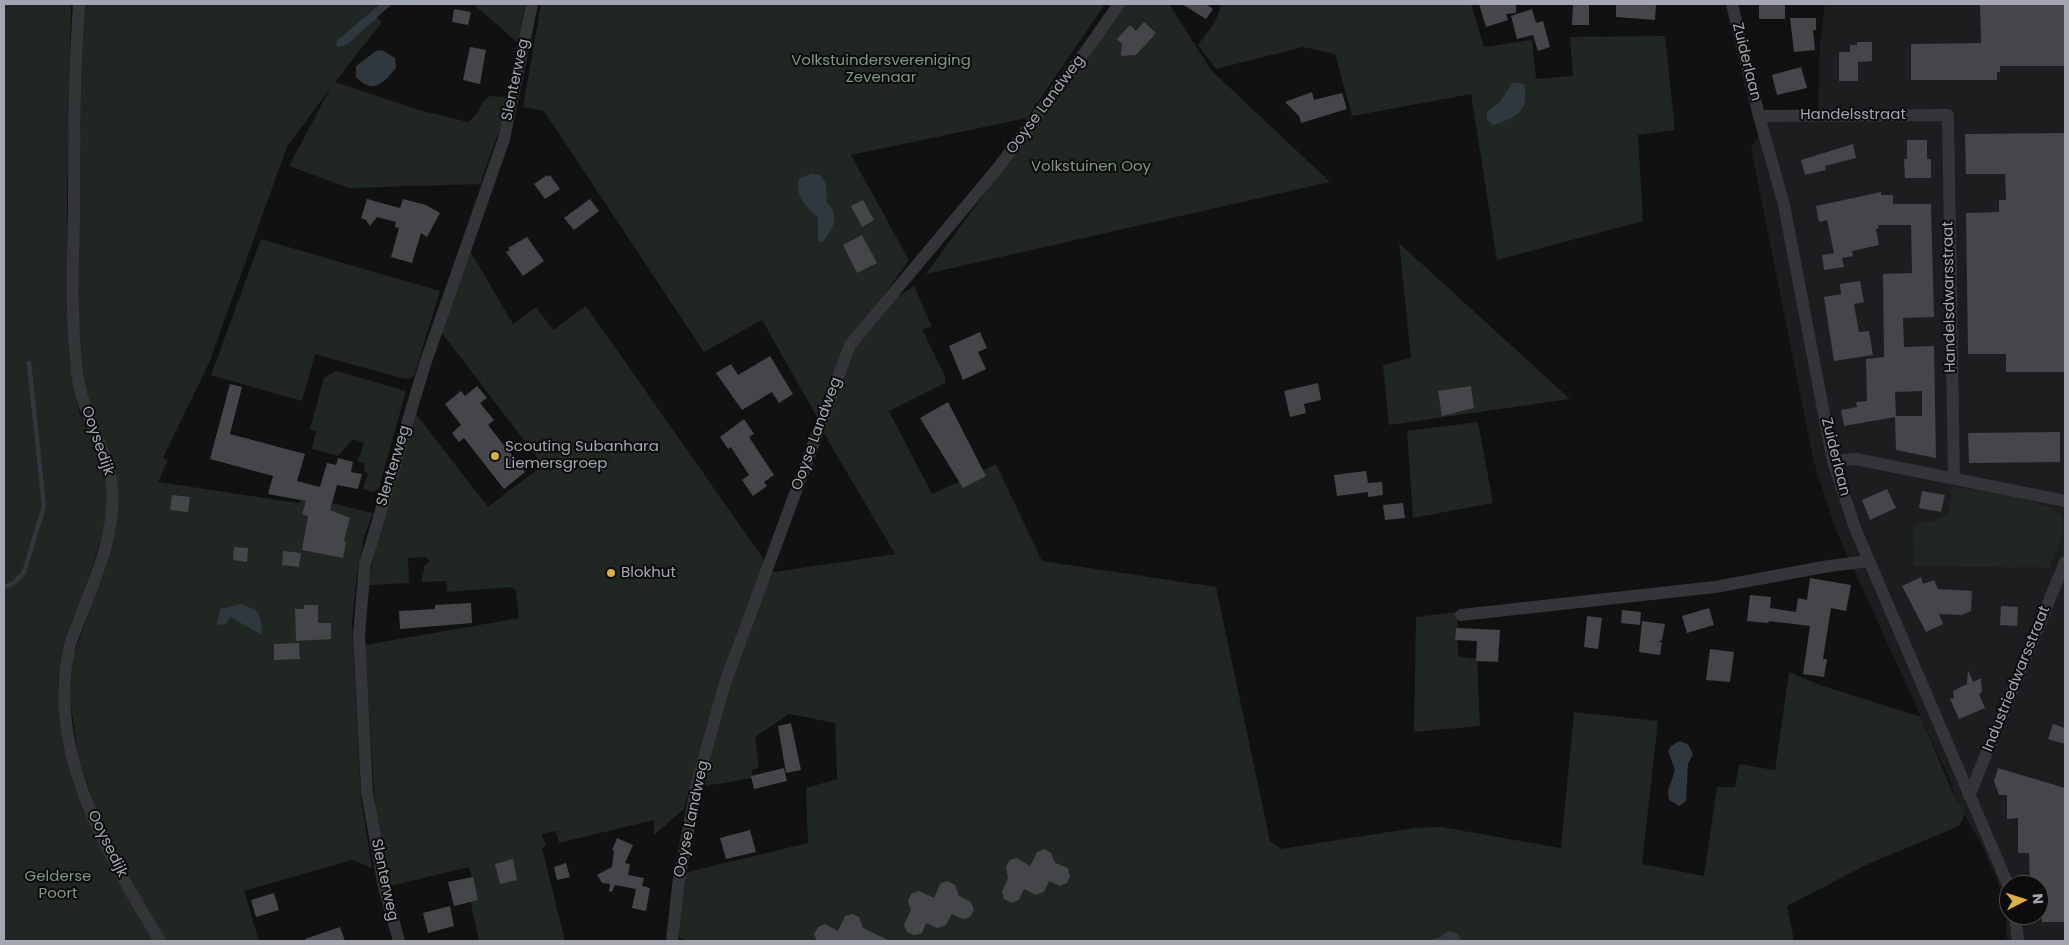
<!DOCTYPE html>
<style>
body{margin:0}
#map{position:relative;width:2069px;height:945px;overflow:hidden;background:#111112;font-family:Poppins,sans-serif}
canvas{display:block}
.frame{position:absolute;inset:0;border:5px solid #a4a7b1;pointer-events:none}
.north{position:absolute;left:1999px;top:875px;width:50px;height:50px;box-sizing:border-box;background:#0c0c0d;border:1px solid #494a4f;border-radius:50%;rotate:85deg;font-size:14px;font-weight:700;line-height:20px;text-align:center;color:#a4a7b1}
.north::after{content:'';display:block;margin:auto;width:18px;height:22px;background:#ddaf3e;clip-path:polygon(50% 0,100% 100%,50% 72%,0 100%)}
</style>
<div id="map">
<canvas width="2069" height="945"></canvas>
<div class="frame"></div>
<div class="north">N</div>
</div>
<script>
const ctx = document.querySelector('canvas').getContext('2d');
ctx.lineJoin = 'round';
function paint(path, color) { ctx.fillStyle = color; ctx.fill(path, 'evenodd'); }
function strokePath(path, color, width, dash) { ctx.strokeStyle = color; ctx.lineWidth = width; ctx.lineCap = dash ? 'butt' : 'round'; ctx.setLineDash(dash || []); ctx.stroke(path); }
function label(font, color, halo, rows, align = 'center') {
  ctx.font = font + ' Poppins,sans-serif'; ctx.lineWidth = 4; ctx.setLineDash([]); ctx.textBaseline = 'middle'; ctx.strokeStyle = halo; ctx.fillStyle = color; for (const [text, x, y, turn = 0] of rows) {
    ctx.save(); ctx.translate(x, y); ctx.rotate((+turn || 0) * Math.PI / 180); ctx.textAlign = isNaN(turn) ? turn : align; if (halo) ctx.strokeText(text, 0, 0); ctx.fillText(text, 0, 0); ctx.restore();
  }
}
const built = new Path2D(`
 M1825,4H2065V941H2007L2005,904L1997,879L1981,844L1954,796L1951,783L1834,526L1813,459L1751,148L1773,112L1818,111L1820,41ZM2009,885H2039V915H2009Z`);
const green = new Path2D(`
 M4,4H71L67,199L70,362L79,412L106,475L107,519L82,601L61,657L58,686L83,807L156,941H4Z
 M83,4H380L336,41L337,47L344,46L376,17L382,22L335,82L419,110L468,122C478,116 480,103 489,96L507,97L501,126L480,184L349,188L289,166L331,87L287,147L209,363L163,458L168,460L158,482L298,503L306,497L373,513L364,537L357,574L352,623L361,798L372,868L352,860L244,891L259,941H165L105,839L78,756L69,691L73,658L88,614L116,516L85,392L79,323L78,227Z
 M473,4H525L518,43Z
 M541,4H1105L1027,118L851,155L909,260L848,345L817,417L762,320L704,352L544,111L523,107Z
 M1121,4H1169L1212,71L1330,182L926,274Z
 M1221,4H1471L1484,47L1532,40L1536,79L1573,76L1570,37L1665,36L1675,130L1638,135L1643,221L1497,260L1471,94L1352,116L1335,54L1303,47L1216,69L1198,45C1207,32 1219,20 1221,4Z
 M261,239L440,291L414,376L408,379L401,378L315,354L302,401L211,375Z
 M1399,243L1570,399L1389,425L1383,365L1411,358Z
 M469,249L513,324L536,307L553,330L586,306L765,561L723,678L684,809L654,835V820L559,843L556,831L542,834L546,846L542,848L565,941H479L470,899L477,897L469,867L390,886L378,829L374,791L365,645L519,618L516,591L512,587L447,592L446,581L422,582V572H424V566L430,561L425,557L408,558L409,583L369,585L375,546L416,414L488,507L543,465L442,333Z
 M914,286L932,327L922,329L945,376V383L889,411L932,494L996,464L1042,561L1216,587L1270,841L1281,849L1414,828L1441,827L1561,848L1574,712L1658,721L1642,864L1704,876L1717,787H1735L1739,764L1775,770L1789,672L1820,685L1921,717L1954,796L1965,814L1959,826L1868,864L1787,906L1794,941H1462L1449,931L1440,937L1423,941H685L680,938L677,929L683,873L808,843L806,788L837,779L835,723L789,714L755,737L759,768L752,770V778L700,787L726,688L768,573L895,554L822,430C837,389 850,340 881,308C890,299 904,293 914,286Z
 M336,371L406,391L379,488L373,492L363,489L368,473L364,471L365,464L357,461L364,443L353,439L338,456L312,449L316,431L310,429L324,378Z
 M1478,422L1493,503L1413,518L1407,431Z
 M1951,486C1971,490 2055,500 2062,516C2068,532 2055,553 2049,568L1914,566L1913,525C1944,518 1953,521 1951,486Z
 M1457,612L1458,656L1477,659L1480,726L1414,732L1416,617Z`);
const water = new Path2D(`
 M380,4H392L350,42L344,46L337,47L336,41Z
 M382,50L395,58L396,68C383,83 374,95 356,77V66L376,51Z
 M1513,82L1524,84C1530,113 1516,117 1493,125L1487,120V112L1499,103Z
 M810,174L820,175L826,184L827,203C842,217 832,229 822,243L818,240V218C805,205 795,197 799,179Z
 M241,604C261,611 261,614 262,635L230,617L226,624L217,625L220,609Z
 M1679,741L1688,744L1693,754L1688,764L1686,801L1679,806L1669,800L1668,791L1675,770L1668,751L1671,746Z
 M1448,931L1457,933L1462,941H1423L1440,937Z`);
const stream = new Path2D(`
 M4,587L15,582L24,572L44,506L29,363`);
const building = new Path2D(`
 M1182,4H1206L1213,9L1206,19Z
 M1479,4H1516V13L1506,14L1508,20L1486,27Z
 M1573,4H1589V25H1572Z
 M1616,4H1656L1655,20L1616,17Z
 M1759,4H1785V19H1759Z
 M1980,4H2065V66H2000V72H1997V80H1911V44L1981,43Z
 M454,9L471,12L468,25L452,22Z
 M1532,9L1536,23L1543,21L1550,47L1538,51L1533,35L1517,39L1511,16Z
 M1790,18H1816V30H1813L1815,50L1794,52Z
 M1144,22L1156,33L1136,55L1121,56L1122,44L1117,39L1130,25L1136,31Z
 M1857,42H1872V61L1858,62V81H1839V52H1850V45H1857Z
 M470,47L486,50L480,84L463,80Z
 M1801,67L1807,88L1777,95L1772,75Z
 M1312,92L1314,100L1342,93L1347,109L1301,123L1299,116L1285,102Z
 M2065,133V372H2006V354H1968L1966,213L1999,212V200H2006L2005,174H1966L1965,134Z
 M1907,140H1927V159H1931V178H1905L1904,159H1907Z
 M1853,144L1856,158L1825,166L1826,170L1805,175L1801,160Z
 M547,175L548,177L550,175L560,189L545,199L534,184Z
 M1881,192V195H1893V204H1931L1934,317L1903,318L1904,347L1934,346L1936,458L1896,450L1895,417L1844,426L1841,410L1857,407L1856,402L1867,401L1866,359L1884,357L1883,274L1912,273L1911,225H1878L1879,228L1876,229L1879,245L1852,251L1853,256L1842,258L1844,267L1824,270L1822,255L1834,253L1827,220L1819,222L1816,206ZM1922,391V416H1896L1895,392Z
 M367,199L400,208L403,199L426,205L440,213L427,237L421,233L412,263L391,257L399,228L395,227L396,222L377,217L370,226L366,220L361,218Z
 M590,199L599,211L574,230L564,218Z
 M863,200L874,220L862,227L851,206Z
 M862,235L877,263L857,273L843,245Z
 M527,237L544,261L523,276L506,252L510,250L508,248Z
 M1860,281L1864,302L1854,304L1859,332L1869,331L1873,355L1834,361L1824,297L1841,294L1840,284Z
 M980,332L987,348L978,352L986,369L963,380L949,346Z
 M770,356L793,394L779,403L772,392L742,410L716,373L731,364L738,375Z
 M1318,383L1321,400L1304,404L1306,413L1290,417L1284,391Z
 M230,384L242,387L230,434L305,454L297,481L320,487L327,463L336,465L338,458L353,462L351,472L362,474L358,489L337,485L330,510L350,518L344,541L346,542L343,558L302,550L308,516L302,514L306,501L268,494L273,476L210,459Z
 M477,386L487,398L480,403L494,420L488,425L525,472L504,489L464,438L459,442L452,433L461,425L445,404L461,391L465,396Z
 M1471,386L1474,408L1442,416L1438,391Z
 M948,402L986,476L963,488L920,418Z
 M744,419L754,434L749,437L774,475L764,482L767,486L753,496L742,480L749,475L731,447L728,449L720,437Z
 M2060,432V462L1969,463L1968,433Z
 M1366,471L1368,483L1382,482L1383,495L1368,497V492L1337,496L1334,475Z
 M1887,489L1896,508L1870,520L1862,500Z
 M1922,491L1945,495L1941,512L1919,508Z
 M172,495L190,497L188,512L170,510Z
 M1403,503L1405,518L1385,520L1383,505Z
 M234,547L248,548L247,562L233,560Z
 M283,551L301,553L299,567L282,565Z
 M1921,577L1923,584L1934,580L1938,589L1972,591L1971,611L1962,615L1939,614L1943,624L1926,632L1902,586Z
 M1810,578L1851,585L1846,611L1831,608L1823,659H1827L1824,677L1803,674L1810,626L1769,621L1768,623L1747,621L1750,595L1771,597L1770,608L1796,612L1798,598L1807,600Z
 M471,603L472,623L400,629L399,611L435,609V605Z
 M304,605H318V623H331V639L296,641L295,609H304Z
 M2001,606L2018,607L2017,626L2000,625Z
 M1709,608L1714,625L1687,633L1682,616Z
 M1622,610L1641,612L1640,625L1621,623Z
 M1587,616L1602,618L1598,649L1584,647Z
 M1642,621L1665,624L1662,640L1658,642H1662L1660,655L1639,652Z
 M1456,628L1500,630L1498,662L1476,661L1477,641L1455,640Z
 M299,643L300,659L274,660V644Z
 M1710,649L1734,652L1730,682L1706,680Z
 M1968,670L1973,682L1981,678L1982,692L1979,694L1985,708L1959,719L1950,699L1954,698L1953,691L1967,684Z
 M791,723L801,770L786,773L778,726Z
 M2053,724L2065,728V744L2048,739Z
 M784,768L787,781L754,789L751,776Z
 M1998,768L2065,788V922H2042L2041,887L2039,885H2030L2029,853H2018V818L2007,819V795H1999L1994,781Z
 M750,830L756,852L726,859L720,838Z
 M617,838L633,845L625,863L630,864L628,875L644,878L642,886L650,888L646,911L632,908L636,889L615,885L612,892L609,891L610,884L602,883L597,875L612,867L614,851L612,850Z
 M1044,849L1051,853L1055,863L1068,868L1070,876L1067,883L1060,886L1049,881L1044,892L1036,895L1024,889L1019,900L1012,903L1004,899L1002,892L1008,878L1006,866L1010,860L1017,858L1030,866L1037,852Z
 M513,859L517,880L500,884L495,864Z
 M566,863L570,877L557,880L554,867Z
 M473,877L478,900L454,906L448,882Z
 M947,881L955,885L959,896L971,902L974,910L970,917L963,919L952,914L946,925L937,928L926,923L922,933L914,935L907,932L904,925L911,910L908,901L911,894L919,891L934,898L940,884Z
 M274,893L279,910L256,917L251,900Z
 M450,906L454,926L428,933L423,913Z
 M852,914L859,917L863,928L890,941H817L814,934L818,927L825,924L838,931L845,916Z
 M340,927L345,941H306L305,939Z`);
const street = new Path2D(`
 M79,4C74,74 74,143 74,214C73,262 71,312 76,360C77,374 79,390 84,403C92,431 109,457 112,486C116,532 96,577 80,618C76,629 71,639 69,650C46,752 110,858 160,941
 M1732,4L1759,116L1784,205L1833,461L1855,528L2009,887
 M1759,116L1948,115L1954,479
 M1833,461L1856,459L2065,501
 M1461,615L1715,587L1829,566L1869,561
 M1969,796L2065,562
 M2015,915L2018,941
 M399,941L384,887L367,792L359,635L365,564L425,364L504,139L532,4
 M672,941L678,886L697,783L725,683L850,345L997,169L1091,44L1119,4`);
const markers = [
 [495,456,5,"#ddaf3e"],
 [611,573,5,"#ddaf3e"]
];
const parkNames = [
 ["Volkstuindersvereniging",881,61],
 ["Zevenaar",881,78],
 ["Volkstuinen Ooy",1091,167],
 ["Gelderse",58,877],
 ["Poort",58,894]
];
const streetNames = [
 ["Zuiderlaan",1746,62,76],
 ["Slenterweg",516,80,-78],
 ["Ooyse Landweg",1046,105,-53],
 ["Handelsstraat",1853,115],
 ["Handelsdwarsstraat",1950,297,-91],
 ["Ooyse Landweg",817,434,-70],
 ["Ooysedijk",97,441,71],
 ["Zuiderlaan",1835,457,76],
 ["Slenterweg",394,466,-73],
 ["Industriedwarsstraat",2017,679,-68],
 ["Ooyse Landweg",692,819,-78],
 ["Ooysedijk",107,844,64],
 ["Slenterweg",384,880,78]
];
const poiNames = [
 ["Scouting Subanhara",505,447],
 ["Liemersgroep",505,464],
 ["Blokhut",621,573]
];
paint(built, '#1d1d1f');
paint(green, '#202621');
paint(water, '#30373d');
strokePath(stream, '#30373d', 4.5);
paint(building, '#45464a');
strokePath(street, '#343539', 12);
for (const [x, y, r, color] of markers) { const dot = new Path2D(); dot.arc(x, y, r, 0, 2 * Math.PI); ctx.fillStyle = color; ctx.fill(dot); strokePath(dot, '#0c0c0d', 2); }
label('15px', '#7d9b80', '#0c0c0d', parkNames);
label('15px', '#a4a7b1', '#0c0c0d', streetNames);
label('15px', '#a4a7b1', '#0c0c0d', poiNames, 'left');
</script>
